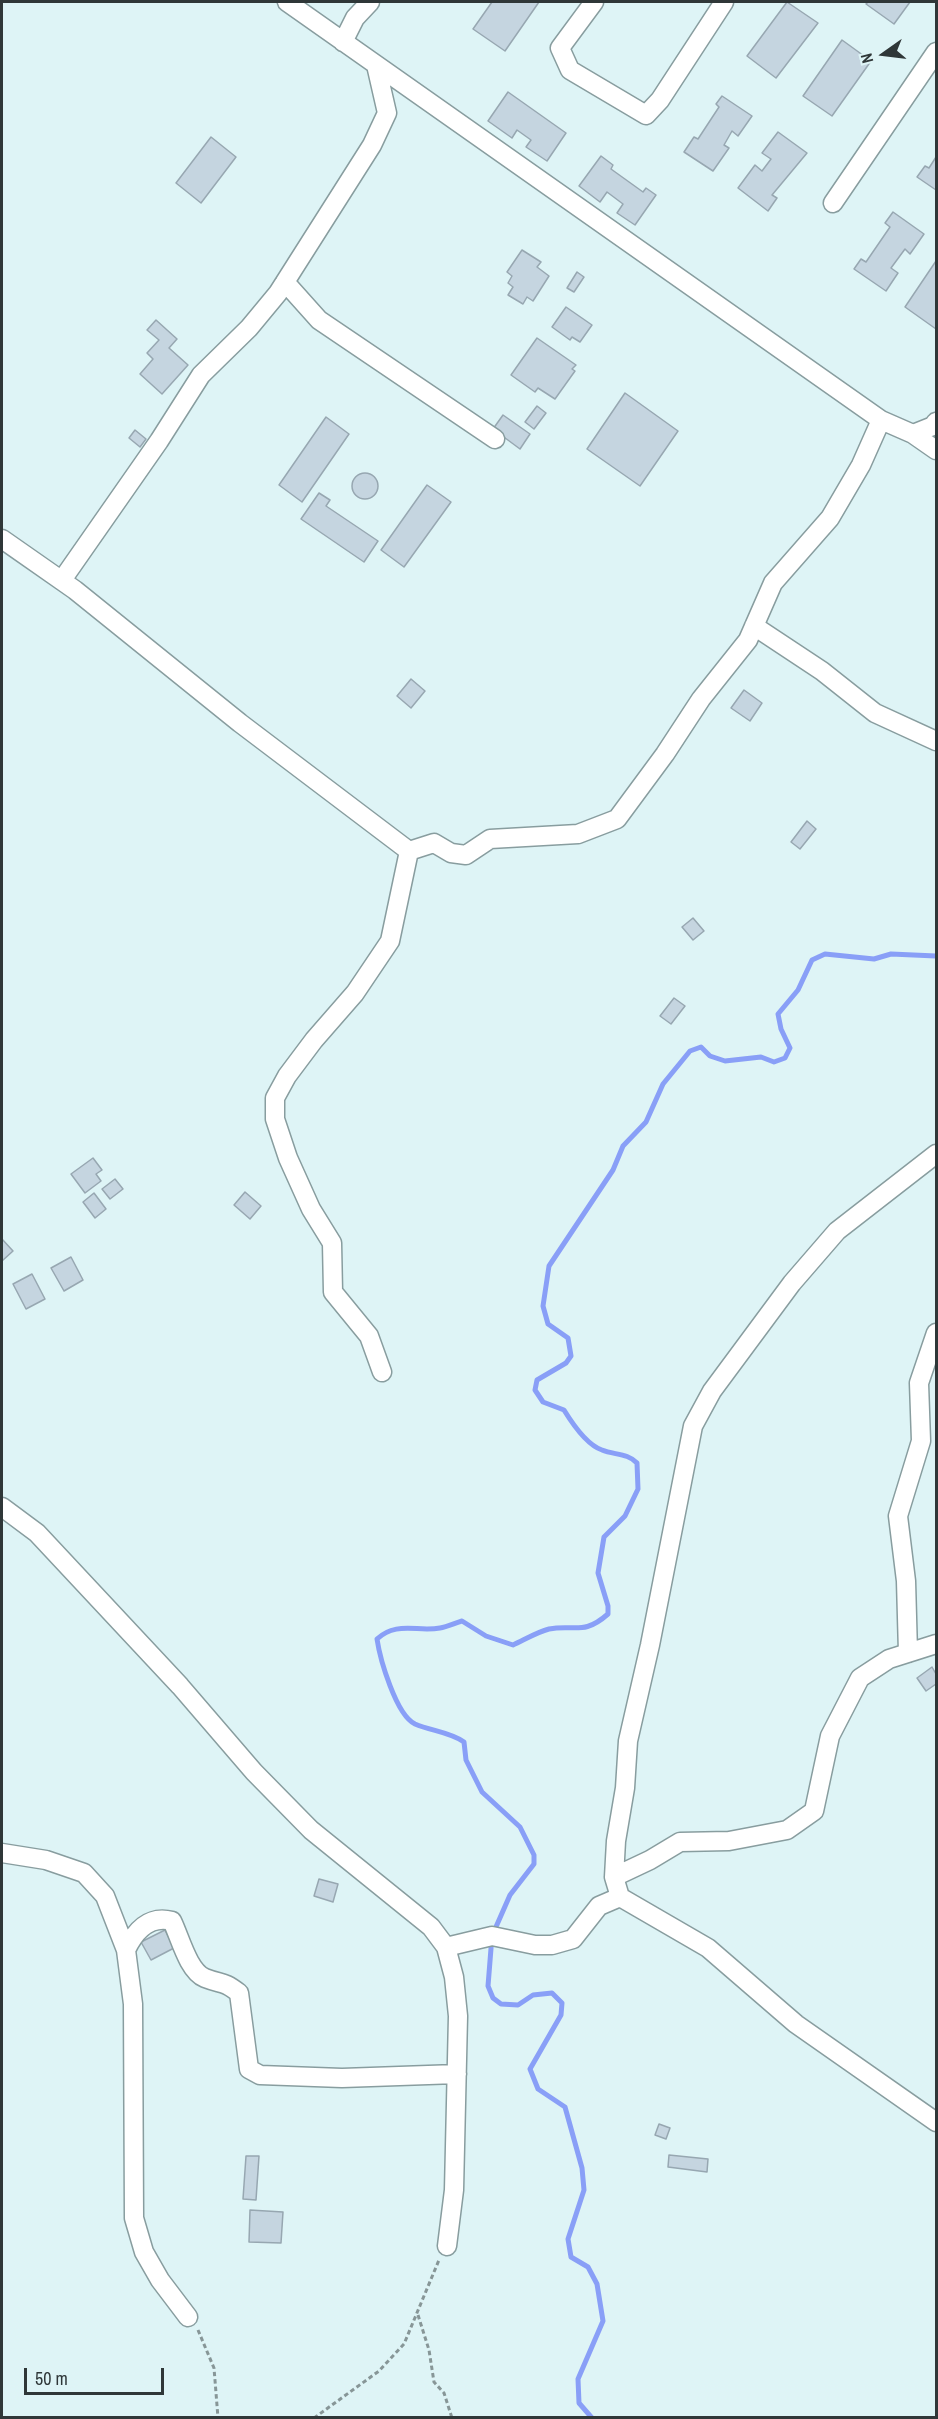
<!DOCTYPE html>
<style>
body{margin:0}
#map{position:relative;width:938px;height:2419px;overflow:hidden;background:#def4f6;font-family:"Archivo Narrow",sans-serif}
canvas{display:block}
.frame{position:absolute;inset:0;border:3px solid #2f3738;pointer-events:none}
.north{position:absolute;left:854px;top:24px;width:60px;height:60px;-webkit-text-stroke:4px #def4f6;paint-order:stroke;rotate:256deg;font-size:16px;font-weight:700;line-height:24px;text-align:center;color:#2f3738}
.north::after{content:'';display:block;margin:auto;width:21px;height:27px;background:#2f3738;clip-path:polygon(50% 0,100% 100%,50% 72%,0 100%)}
.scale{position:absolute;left:24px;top:2368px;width:140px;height:27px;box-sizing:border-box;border:3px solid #2f3738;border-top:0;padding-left:8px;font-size:18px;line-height:21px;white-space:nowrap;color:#2f3738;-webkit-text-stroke:4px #def4f6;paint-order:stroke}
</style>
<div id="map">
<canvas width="938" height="2419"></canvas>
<div class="frame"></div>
<div class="north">N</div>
<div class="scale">50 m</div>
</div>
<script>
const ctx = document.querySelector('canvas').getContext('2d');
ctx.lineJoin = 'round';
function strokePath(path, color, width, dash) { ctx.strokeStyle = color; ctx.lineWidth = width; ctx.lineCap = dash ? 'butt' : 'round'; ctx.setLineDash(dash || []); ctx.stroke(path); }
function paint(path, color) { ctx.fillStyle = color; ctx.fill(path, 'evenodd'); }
const stream = new Path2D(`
 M592,2418L579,2403L578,2379L603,2321L597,2284L588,2267L571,2257L568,2239L584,2190L582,2168L565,2107L538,2089L530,2069L561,2015L562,2003L552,1993L533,1995L518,2005L501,2004L493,1998L488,1986L492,1936L510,1895L534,1864V1855L520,1827L482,1792L466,1760L464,1742C450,1732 431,1731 415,1724C396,1715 380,1659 377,1639C396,1621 417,1632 440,1628C447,1627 455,1623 462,1621L486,1636L513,1645C524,1640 537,1632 549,1629C575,1624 583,1636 608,1614V1606L598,1573L604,1537L625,1516L638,1489L637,1463C628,1453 614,1455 602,1450C587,1445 572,1423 564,1410L543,1402L535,1390L537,1380L566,1363L571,1356L568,1338L548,1324L543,1306L549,1266L613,1170L623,1146L646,1122L663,1084L690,1051L701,1047L710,1056L725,1061L761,1057L774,1062L785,1058L790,1048L781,1029L778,1014L798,990L812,960L825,954L874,959L891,954L936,956`);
const building = new Path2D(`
 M492,2H539L505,51L473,29Z
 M787,2L818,23L776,78L747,56Z
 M868,2H910L894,24L866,4Z
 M842,40L871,61L832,116L803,96Z
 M508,92L566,133L547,161L526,147L531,140L517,130L512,138L488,121Z
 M722,96L752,116L738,136L732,131L724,145L729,148L713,171L684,152L694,137L698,139L719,107L716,104Z
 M778,132L807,153L772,195L777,198L768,211L738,188L755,165L762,171L771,159L762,153Z
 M211,137L236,157L201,203L176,183Z
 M601,156L613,165L611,169L643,192L646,188L656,195L635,225L617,213L623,204L607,192L600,202L579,186Z
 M936,157V190L917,177L925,166L929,168Z
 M893,212L924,234L910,254L905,249L891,268L898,273L886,291L854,269L861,259L866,262L890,227L885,223Z
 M522,250L541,262L537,267L549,276L533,301L527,297L523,304L508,295L513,287L508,283L512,276L507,272Z
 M936,261V329L905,307Z
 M577,272L584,277L574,292L567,288Z
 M566,307L592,325L580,342L572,337L570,340L552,327Z
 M156,320L177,339L169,348L188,365L162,394L140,374L153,359L147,353L159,340L147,330Z
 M537,338L576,365L572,369L575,371L555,399L538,388L535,392L511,375Z
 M625,393L678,431L640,486L587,449Z
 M537,406L546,413L534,429L525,422Z
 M503,415L530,434L520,449L493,429Z
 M326,417L349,434L302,502L279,485Z
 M135,430L146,439L140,447L129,438Z
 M352 486a13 13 0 1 1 26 0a13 13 0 1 1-26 0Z
 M427,485L451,502L404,567L381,550Z
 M319,493L330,500L326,506L378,541L364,562L301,519Z
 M411,679L425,691L411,708L397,696Z
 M744,690L762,703L750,721L731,708Z
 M807,821L816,829L800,849L791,842Z
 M693,918L704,931L693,940L682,927Z
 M674,998L685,1006L671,1024L660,1016Z
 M93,1158L102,1170L96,1174L101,1181L85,1193L71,1174Z
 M115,1179L123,1189L110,1199L102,1189Z
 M245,1192L261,1206L250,1219L234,1205Z
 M94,1193L106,1209L95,1218L83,1202Z
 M2,1239L13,1251L2,1261Z
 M71,1257L83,1280L64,1291L51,1268Z
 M32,1274L45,1299L26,1309L13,1284Z
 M932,1667L936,1674V1684L926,1691L917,1678Z
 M319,1879L338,1884L333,1902L314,1896Z
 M165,1930L174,1948L151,1960L141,1942Z
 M659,2124L670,2128L666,2139L655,2135Z
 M669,2155L708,2159L707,2172L668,2167Z
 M246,2156H259L256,2200L243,2199Z
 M250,2210L283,2212L281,2243L249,2242Z`);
const path = new Path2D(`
 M418,2315L429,2350L434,2382L444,2393L452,2418
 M198,2330L214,2368L218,2418
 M314,2418L379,2371L404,2344L439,2260`);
const minor = new Path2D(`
 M287,2L881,420L913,434L933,426L936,422
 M594,2L560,48L570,70L646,115L660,100L724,2
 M343,42L355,18L370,2
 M833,203L936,52
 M285,282L319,320L495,439
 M913,434L936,450
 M2,539L75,590L240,723L409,851
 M62,580L159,441L201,375L249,328L278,293L372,145L387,113L376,65
 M754,626L822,671L875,713L936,741
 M409,851L434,843L451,853L466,855L490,839L578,834L617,819L665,754L701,699L748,640L773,583L830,518L861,465L881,420
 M936,1154L837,1231L792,1283L712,1391L693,1426L650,1645L628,1741L625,1788L616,1841L614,1877L620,1897L708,1948L796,2024L936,2122
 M382,1372L369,1336L333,1292L332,1243L311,1209L288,1158L275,1119V1098L287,1076L314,1040L355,993L390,941L409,851
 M2,1507L37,1533L180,1686L254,1772L311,1830L431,1927L446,1947L454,1977L458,2016L454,2190L447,2246
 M908,1653L906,1581L898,1516L921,1441L919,1383L936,1333
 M2,1853L46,1860L84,1873L105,1896L126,1950L133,2004L134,2218L144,2252L160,2280L188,2317
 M614,1877L650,1860L680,1842L729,1841L787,1830L814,1811L830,1736L860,1678L889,1659L936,1644
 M446,1947L492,1936L535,1945H552L573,1939L599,1906L620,1897
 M126,1950C135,1931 149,1915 172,1921C180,1937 188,1971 205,1978C223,1985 222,1980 239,1993L249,2069L260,2075L342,2078L457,2074`);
strokePath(stream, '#899ff7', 5);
paint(building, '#c5d5e0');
strokePath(building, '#97a7b1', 1.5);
strokePath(minor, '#889d9f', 21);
strokePath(path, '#879697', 3, [4.5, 3]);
strokePath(minor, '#fff', 18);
</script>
